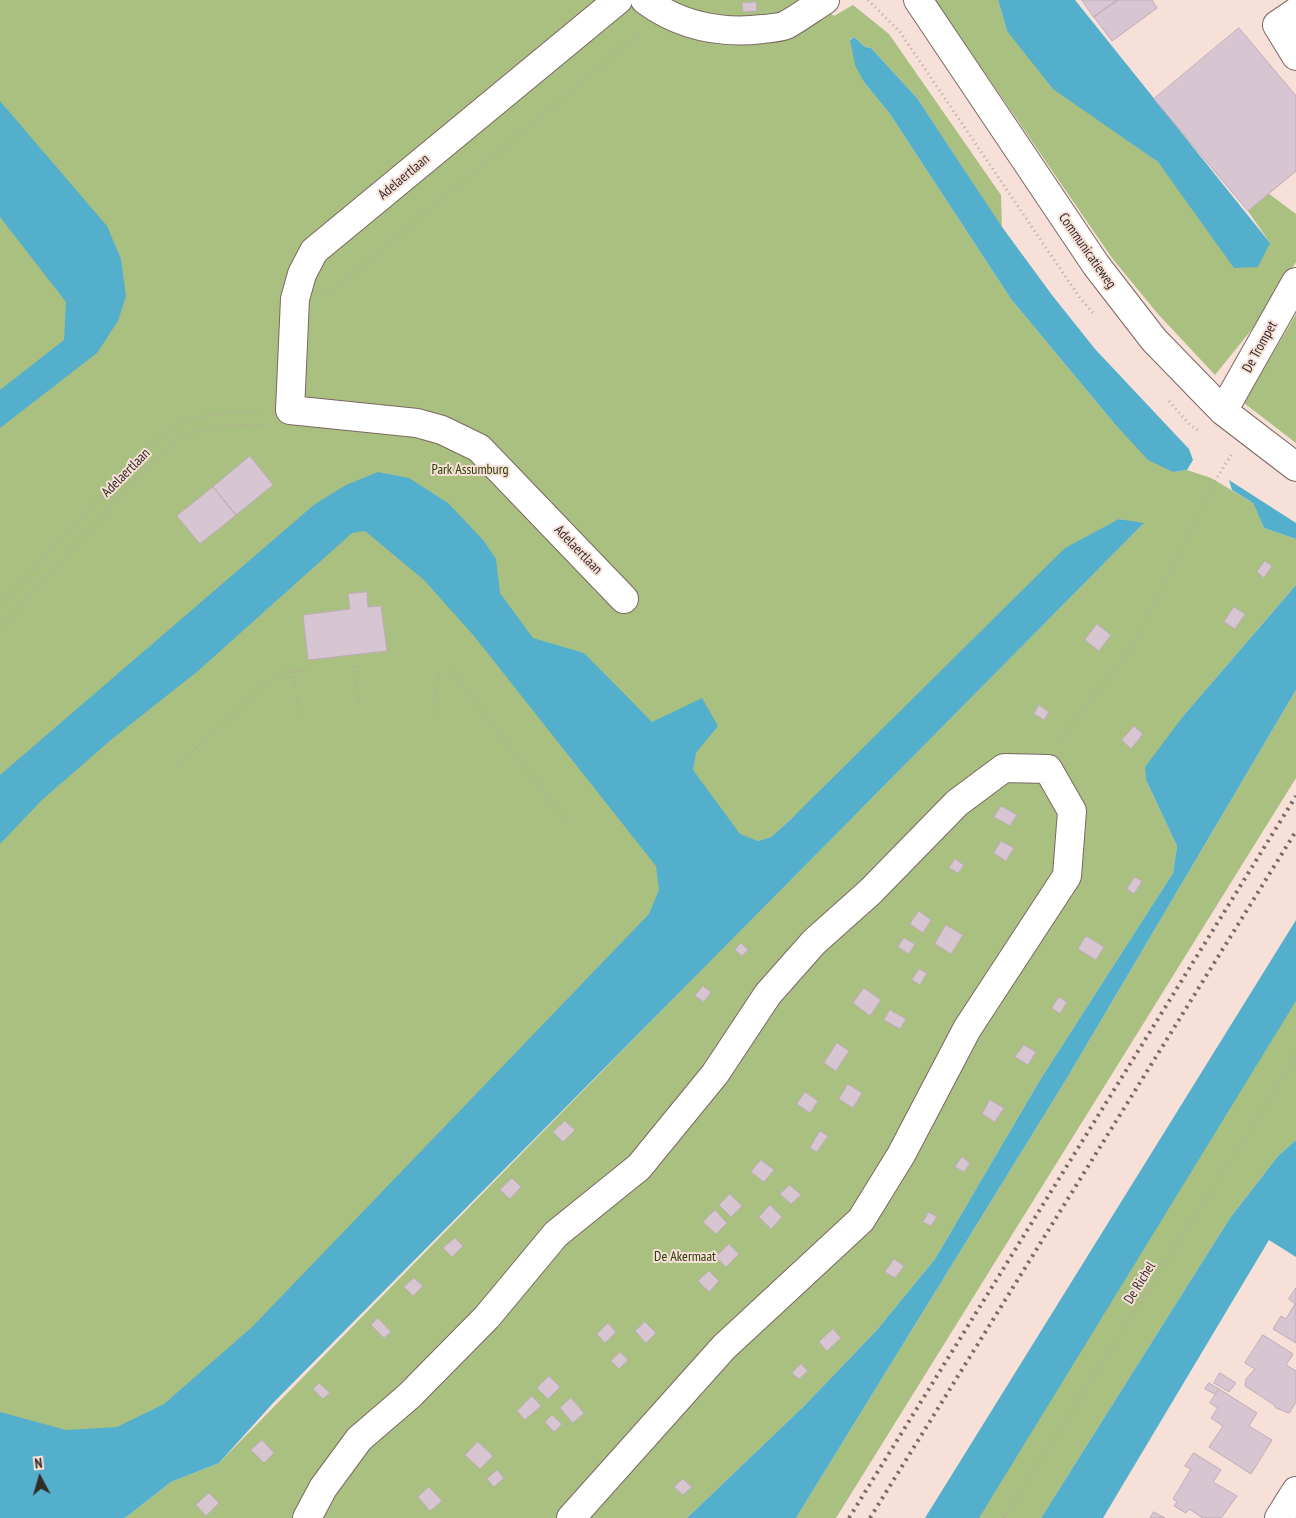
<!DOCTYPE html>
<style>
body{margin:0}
#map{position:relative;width:1296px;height:1518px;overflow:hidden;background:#f6e0d7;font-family:"PT Sans Narrow",sans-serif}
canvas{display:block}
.north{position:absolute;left:15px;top:1453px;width:50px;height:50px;-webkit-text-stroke:4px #f6e0d7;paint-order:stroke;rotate:354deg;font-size:14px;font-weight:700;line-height:20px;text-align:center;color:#342b28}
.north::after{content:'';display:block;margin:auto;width:18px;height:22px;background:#342b28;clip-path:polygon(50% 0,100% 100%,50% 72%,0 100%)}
</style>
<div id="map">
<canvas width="1296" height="1518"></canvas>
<div class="north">N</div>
</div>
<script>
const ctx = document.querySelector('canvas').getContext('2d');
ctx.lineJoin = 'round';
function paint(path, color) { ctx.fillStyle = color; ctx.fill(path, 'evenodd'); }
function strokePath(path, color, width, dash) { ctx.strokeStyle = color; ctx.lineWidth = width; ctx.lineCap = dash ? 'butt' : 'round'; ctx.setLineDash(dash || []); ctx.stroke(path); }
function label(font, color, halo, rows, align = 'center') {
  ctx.font = font + ' "PT Sans Narrow",sans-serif'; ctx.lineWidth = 4; ctx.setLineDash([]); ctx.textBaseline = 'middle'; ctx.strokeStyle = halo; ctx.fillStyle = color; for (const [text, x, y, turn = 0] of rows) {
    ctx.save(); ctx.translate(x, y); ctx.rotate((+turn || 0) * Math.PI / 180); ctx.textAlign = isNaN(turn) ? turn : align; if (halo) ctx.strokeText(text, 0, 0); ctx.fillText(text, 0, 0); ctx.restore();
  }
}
const green = new Path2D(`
 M0,0H817L834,16L853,5L889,34L1001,195L1002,228L917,98L871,48L865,47L854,37L850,39L864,82L890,114L1011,299L1113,422L1173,472L1187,470L1211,478L1253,503L1264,528L1296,539V585L1184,715L1146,780L1177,846L1173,873L1040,1080L935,1259L876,1331L804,1406L687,1518H125L171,1482L219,1463L703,968L1143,524L1119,519L790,820L771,837L758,841L219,1419L0,1495Z
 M935,0H998L1007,31L1112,129L1158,162L1184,196L1270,243L1248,211L1268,193L1296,214V262L1261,318L1215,375L1158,314L1112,258Z
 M1296,314V443L1244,403Z
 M1296,690V778L836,1518H796L1067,1078Z
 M1296,999V1140L1278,1156L1230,1218L1041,1518H976Z`);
const water = new Path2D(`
 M998,0H1075L1270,243L1258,267L1234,268L1158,162L1053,89L1007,31Z
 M854,37L865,47L871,48L917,98L1002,227L1052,295L1095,349L1189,449L1193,460L1187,470L1173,472L1148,460L1113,422L1011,299L890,114L864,82L855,65L850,40Z
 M0,101L107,226L121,259L126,296L118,321L97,353L0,428V390L64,340L66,302L0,217Z
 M378,472L409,478L448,503L484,541L496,559L500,593L533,638L584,653L652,722L702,698L718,726L696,753L693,770L740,834L758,841L771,837L790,820L1065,548L1119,519L1144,523L274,1402L219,1463L171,1482L125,1518H0V1412L66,1430L117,1427L164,1404L252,1327L649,914L659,890L656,866L474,636L424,580L365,531L352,533L198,671L112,739L42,800L0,844V775L315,504L346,485Z
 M1229,480L1296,523V539L1264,528L1253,503L1232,490Z
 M1296,585V690L1067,1078L796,1518H687L804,1406L876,1331L935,1259L1040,1080L1173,873L1177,846L1146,780L1145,767L1184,715Z
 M1296,920V1001L979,1518H925Z
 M1296,1140V1257L1269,1240L1103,1518H1041L1230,1218L1278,1156Z`);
const building = new Path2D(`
 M1082,0H1118L1094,17Z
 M1118,0H1152L1157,8L1112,41L1094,17Z
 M756,2L757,11L743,12L742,3Z
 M1239,28L1296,96V171L1248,211L1154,99Z
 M250,456L273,485L236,515L213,487Z
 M213,487L236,515L200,544L177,516Z
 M1265,561L1272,566L1264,578L1257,572Z
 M367,592L368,607L381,606L387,651L308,660L303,615L350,609L348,594Z
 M1234,607L1245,614L1235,629L1224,622Z
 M1097,624L1111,635L1099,651L1085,640Z
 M1039,705L1049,712L1044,720L1034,714Z
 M1134,726L1143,734L1131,749L1122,740Z
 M1001,806L1017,815L1010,826L994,817Z
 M1001,841L1014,848L1006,861L994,853Z
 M955,859L964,865L958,873L949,868Z
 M1135,877L1142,881L1134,894L1127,889Z
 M919,911L931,920L923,933L910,924Z
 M946,925L963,935L951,954L935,944Z
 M1086,936L1104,947L1096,960L1078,949Z
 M904,938L915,944L909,954L898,947Z
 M741,943L748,950L742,956L735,950Z
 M919,969L927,973L920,985L912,980Z
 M703,986L711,992L704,1002L695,996Z
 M864,988L881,1000L870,1016L853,1003Z
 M1059,997L1067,1002L1060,1014L1052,1008Z
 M890,1010L906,1019L900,1029L884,1020Z
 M837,1043L849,1051L836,1071L824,1063Z
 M1024,1045L1036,1052L1028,1065L1015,1057Z
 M848,1084L862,1093L853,1108L839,1099Z
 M805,1092L818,1101L810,1113L797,1104Z
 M990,1100L1004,1108L995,1122L982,1114Z
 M565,1121L575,1130L563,1142L553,1132Z
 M820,1131L828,1136L817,1152L810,1148Z
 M962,1157L970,1163L964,1172L955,1167Z
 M761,1160L774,1170L764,1182L751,1172Z
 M512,1178L521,1187L510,1199L500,1190Z
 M790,1185L801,1195L791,1204L780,1194Z
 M730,1194L742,1206L731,1217L719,1205Z
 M770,1205L782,1217L771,1229L759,1217Z
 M715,1210L727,1223L716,1234L703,1222Z
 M929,1212L937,1217L931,1226L923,1222Z
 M455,1238L463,1246L452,1257L443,1248Z
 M729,1244L739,1254L726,1267L716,1257Z
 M894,1259L904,1266L895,1278L885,1272Z
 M709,1271L719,1281L709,1292L698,1281Z
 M414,1278L423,1286L413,1296L404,1287Z
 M1296,1288V1343L1273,1329L1281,1316L1286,1319L1295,1304L1289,1299Z
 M378,1318L391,1332L384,1338L371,1325Z
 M645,1322L656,1333L646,1343L635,1331Z
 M608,1323L616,1332L605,1343L597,1334Z
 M833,1329L841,1338L827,1351L819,1342Z
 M1263,1335L1293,1354L1286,1365L1296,1371V1402L1289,1413L1276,1408L1273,1404L1245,1386L1246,1379L1255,1369L1245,1363Z
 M620,1352L628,1360L619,1369L611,1361Z
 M801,1364L808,1371L799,1379L792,1373Z
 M1220,1373L1236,1383L1229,1392L1214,1383Z
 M549,1376L560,1387L548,1399L537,1388Z
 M319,1383L330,1393L323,1399L313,1389Z
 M1209,1383L1219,1389L1215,1394L1205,1389Z
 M1219,1389L1257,1413L1249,1426L1272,1440L1251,1474L1209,1447L1223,1426L1211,1418L1218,1408L1210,1403Z
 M532,1396L541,1406L525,1420L517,1411Z
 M571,1398L584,1413L573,1423L560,1408Z
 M552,1415L562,1424L554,1432L545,1422Z
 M262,1440L274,1453L264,1463L251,1450Z
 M478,1442L493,1456L480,1469L465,1455Z
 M1194,1453L1221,1470L1213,1482L1237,1496L1221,1518H1203L1189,1509L1186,1513L1174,1506L1177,1502L1173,1499L1191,1469L1185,1466Z
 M497,1470L504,1478L494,1487L487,1479Z
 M683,1479L692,1487L683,1495L674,1487Z
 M429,1487L442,1501L430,1511L418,1497Z
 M209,1493L219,1503L206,1516L196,1505Z
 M1154,1512L1165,1518H1150Z`);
const path = new Path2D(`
 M868,0L900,32L1080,298L1095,315
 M327,295L641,33
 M1169,401L1190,425L1198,430
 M0,607C41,558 87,511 133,466C148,451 166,429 185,421C209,412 236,413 261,411
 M0,628L142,472L176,441L196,432L220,426L266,425
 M354,666L359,704
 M451,670L568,823
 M293,672L300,722
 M432,714L440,670
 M1058,741L1133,646L1217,478L1231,455
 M177,765L280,672L311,670
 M1291,1065L1296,1052
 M1004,1518L1291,1065L1296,1062`);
const minor = new Path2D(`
 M618,0L314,251L302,274L295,299L290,410L417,423L442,430L479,448L624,599
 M645,0C680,26 720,34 763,29C770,28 779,28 786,25C799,18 812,8 825,0
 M918,0L1096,265L1154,340L1223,411L1296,467
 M1296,12L1277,25L1296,56
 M1223,411L1296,282
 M307,1518L323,1488L359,1439L409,1396L487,1317L556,1234L639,1167L715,1074L768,994L814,942L870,892L957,803L1004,768L1048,769L1072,811L1067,876L967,1029L901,1155L861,1220L724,1347L571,1518
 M1279,1518L1296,1491`);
const rail = new Path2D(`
 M849,1518L1296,796
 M870,1518L1296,831`);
const streetNames = [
 ["Adelaertlaan",404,177,-40],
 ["Communicatieweg",1087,251,55],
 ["De Trompet",1260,347,-61],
 ["Adelaertlaan",126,473,-45],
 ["Adelaertlaan",578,550,46],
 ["De Richel",1140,1283,-58]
];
const parkNames = [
 ["Park Assumburg",470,470],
 ["De Akermaat",685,1257]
];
paint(green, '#aac081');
paint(water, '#54afcd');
paint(building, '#d8c5d2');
strokePath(building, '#beabb8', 1);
strokePath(minor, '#7b6760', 30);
strokePath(path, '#b8a79f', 3, [1, 4]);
strokePath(minor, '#fff', 28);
strokePath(rail, '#796b66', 4, [2.5, 5]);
label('14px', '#342b28', '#f6e0d7', streetNames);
label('14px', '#2c3a05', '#f6e0d7', parkNames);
</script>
